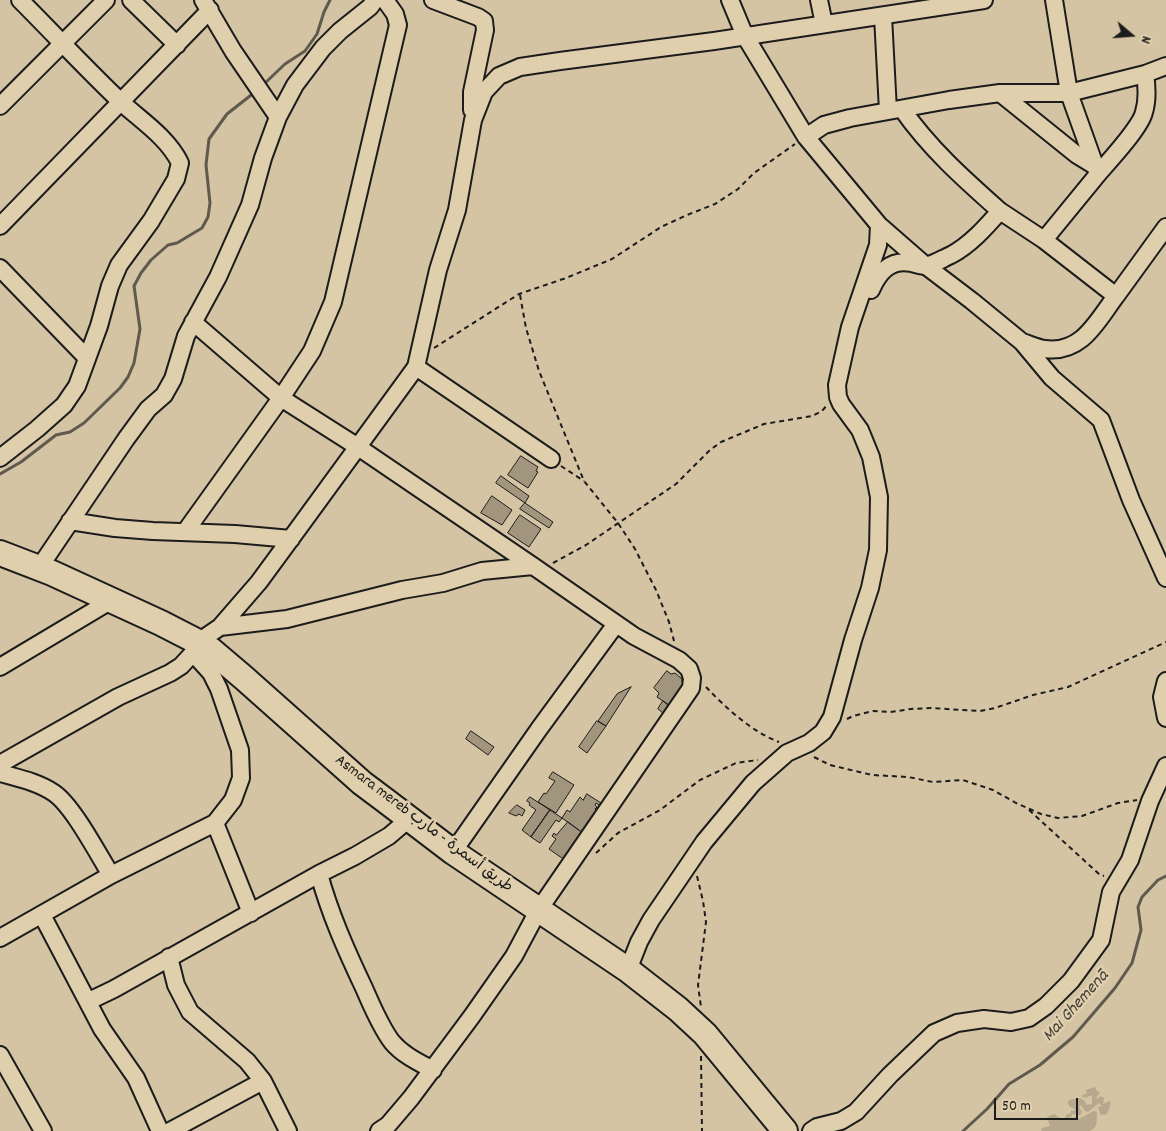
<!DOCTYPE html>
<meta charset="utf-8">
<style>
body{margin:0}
#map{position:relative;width:1166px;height:1131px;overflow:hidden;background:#d4c4a3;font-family:Dekko,sans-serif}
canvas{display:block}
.north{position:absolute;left:1106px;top:10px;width:50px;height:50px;-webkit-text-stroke:4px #e0cfac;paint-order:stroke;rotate:108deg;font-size:14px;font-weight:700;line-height:20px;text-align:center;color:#1c1c1c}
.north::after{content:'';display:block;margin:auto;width:18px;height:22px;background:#1c1c1c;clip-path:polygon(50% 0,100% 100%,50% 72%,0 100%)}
.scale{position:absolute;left:994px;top:1098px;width:84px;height:22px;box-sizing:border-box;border:2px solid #1c1c1c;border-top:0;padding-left:6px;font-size:15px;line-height:18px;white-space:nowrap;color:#1c1c1c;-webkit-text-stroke:4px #e0cfac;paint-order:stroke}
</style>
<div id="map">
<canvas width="1166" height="1131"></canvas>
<div class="north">N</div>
<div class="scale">50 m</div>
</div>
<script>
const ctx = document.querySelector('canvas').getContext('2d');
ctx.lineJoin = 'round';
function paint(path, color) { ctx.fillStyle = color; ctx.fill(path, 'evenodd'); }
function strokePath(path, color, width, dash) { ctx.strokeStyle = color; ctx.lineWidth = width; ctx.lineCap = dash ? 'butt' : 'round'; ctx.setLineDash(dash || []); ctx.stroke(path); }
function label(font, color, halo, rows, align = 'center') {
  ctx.font = font + ' Dekko,"Playpen Sans Arabic",sans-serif'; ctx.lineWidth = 5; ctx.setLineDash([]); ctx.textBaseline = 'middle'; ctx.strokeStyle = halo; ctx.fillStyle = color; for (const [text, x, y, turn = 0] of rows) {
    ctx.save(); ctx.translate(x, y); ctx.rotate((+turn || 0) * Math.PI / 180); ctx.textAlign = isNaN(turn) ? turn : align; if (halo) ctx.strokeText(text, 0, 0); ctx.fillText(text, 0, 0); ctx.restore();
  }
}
const green = new Path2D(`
 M1095,1087L1097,1091L1100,1092L1095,1100L1101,1096L1104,1098L1103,1104L1109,1101L1111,1103L1107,1114L1104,1115L1100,1114L1098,1107L1102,1106L1099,1103L1088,1112L1085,1111L1081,1105L1079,1107L1082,1112L1080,1115L1072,1114L1071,1118L1077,1117L1079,1119L1094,1111L1097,1112C1096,1120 1099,1127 1090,1131H1041L1042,1128L1050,1126L1047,1117L1054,1114L1060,1118H1065L1066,1115L1071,1113V1110L1074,1111L1075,1109L1070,1107L1068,1103L1069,1100L1080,1098L1085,1101L1086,1105L1092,1104V1095L1085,1098L1081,1096L1087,1093L1086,1090Z`);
const stream = new Path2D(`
 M263,85L285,64L305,51L317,34L324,12L330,0
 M0,474L21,462L56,435L70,432L84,423L120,388L128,377L134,363L140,329L134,286L141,273L151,260L168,245L177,243L202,228L208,217L210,203L206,165L209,139L227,114L255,92
 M963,1131L987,1109L1009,1084L1040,1065L1073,1037L1115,988L1132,963L1141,930L1138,907L1142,897L1158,880L1166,876`);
const building = new Path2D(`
 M521,456L538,467L536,471L538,472L528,488L508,475Z
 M501,476L529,496L525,503L496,483Z
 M492,496L512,510L502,525L481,513Z
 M525,503L553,522L549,528L520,509Z
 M520,515L541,529L529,547L508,533Z
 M667,671L671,674L675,673L682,679V682L686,684L672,707L657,697L659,693L654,688Z
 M631,687L606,726L598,721L617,694Z
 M663,701L668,705L663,713L658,709Z
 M597,721L606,726L587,753L579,747Z
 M471,731L494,747L488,755L466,739Z
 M553,772L574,785L556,813L538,802L544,793L546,794L555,781L549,778Z
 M587,794L601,803L599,805L596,803L595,805L597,807L595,809L601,813L587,836L562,818L567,810L570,812L580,797L583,800Z
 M530,797L550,810L531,837L522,830L536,810L529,805L530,803L527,801Z
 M517,805L525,810L522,816L519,814L516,816L509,813Z
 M550,810L562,818L559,822L556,820L540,843L531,837Z
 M568,822L587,836L569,863L549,849L556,839L552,836L554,833L556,835Z`);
const path = new Path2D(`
 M520,295L526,328L539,371L584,481L618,523L635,549L656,590L669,622L674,641
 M434,348L519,294L566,278L612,259L661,227L687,215L715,204L738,189L754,173L795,144
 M561,466L584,481
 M553,563L586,545L676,484L710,450L721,442L764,424L812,416L822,411L827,405
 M706,687C726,708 752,732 779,742
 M847,719L853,716L873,711L890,712L911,709L930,708L980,711L995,708L1033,695L1068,687L1166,642
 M814,757L830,765L872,775L908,777L933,782L963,780L993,790L1016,803L1041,814L1058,818L1082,816L1118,803L1137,800
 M1029,810L1099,874L1104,876
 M596,853L618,833L660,810L700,780L736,763L758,760
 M697,876L703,901L706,922L698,985L701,1007
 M701,1056L702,1131`);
const minor = new Path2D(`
 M131,0L177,45
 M203,0L233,51L278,117
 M433,0L478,17L484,21L485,30L472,92V110
 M819,0L824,24
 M883,16L888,111
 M1000,93L1077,155L1095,166
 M0,106L106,0
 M902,109C930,149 964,179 1000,211
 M806,137L824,125L850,118L949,100L1000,93H1069L1145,74L1166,66
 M1098,174C1109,161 1141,127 1144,112C1148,99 1147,87 1145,74
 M879,225L926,266L972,301L1022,342L1052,378L1101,420L1131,500L1166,578
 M0,226L210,10
 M0,268L86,357
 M871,290C879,272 890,259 911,263C916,264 922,266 926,266C934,264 944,258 951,255C970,245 986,227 1000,211L1044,240L1098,174L1069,93L1054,0
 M1116,296L1166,227
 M193,322L281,398L358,447L533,566L634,636L679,660L689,669L692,678L691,688L538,911L514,956L472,1016L411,1098L388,1125L379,1131
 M1022,342C1029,344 1037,348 1045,349C1082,354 1097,321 1116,296L1044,240
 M416,367L551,459
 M0,458L37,429L64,405L77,386L99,326L110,286L119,265L151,221L176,179L180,163C168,138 142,121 122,103C87,70 54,34 20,0
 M70,521L115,528L153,531L235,534L291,539
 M185,532L281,398L312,351L333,302L398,25L395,14L385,0
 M39,568L126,439L148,409L164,395L173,379L186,336L218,277L250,205L263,158L278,117L295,85L323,48L340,31L370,7L375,0
 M220,627L287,619L402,590L443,583L482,571L533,566
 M193,653L211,673L219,689L240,750L241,778L233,800L215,823
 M0,667L112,600
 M1166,681L1162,697L1166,718
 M0,764L118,697L170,673L181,666L193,653L198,642L220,627L259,582L303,522L416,367L438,270L457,210L473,120L484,92L499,76L520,67L560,61L714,41L984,0
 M0,773C18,778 38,782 54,793C73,806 98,854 111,875
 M453,852L539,729L616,624
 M319,874C330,914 346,950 364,988C372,1006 380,1026 392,1042C403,1055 418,1062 433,1070
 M42,915L102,1029L136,1078L160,1131
 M0,938L111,875L215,823L251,913
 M169,957L176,985L190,1012L247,1061L263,1081
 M628,970L639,942L651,920L704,842L753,783L787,753L809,743L823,732L832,717L853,640L870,588L878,550L879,497L871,457L860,430L841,404L838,397L837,385L850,327L878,245L879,225L806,137L745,36L730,0
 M89,1001L114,989L319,874L355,856L389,836L409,819
 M0,1055L43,1131
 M170,1131L263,1081L288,1131
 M811,1131L817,1127L841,1121L856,1112L890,1075L934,1033L957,1023L984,1019L1011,1022L1029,1018L1046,1006L1071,981L1101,940L1111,892L1130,860L1150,801L1166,766`);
const highway = new Path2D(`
 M0,553L52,573L161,623L198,642L211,650L244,678L362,783L386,801L453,852L628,970L678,1009L705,1034L785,1131`);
const streetNames = [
 ["Asmara mereb طريق أسمرة - مارب",423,825,37]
];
const waterNames = [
 ["Mai Ghemenā",1077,1007,-48]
];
paint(green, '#b5a88d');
strokePath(stream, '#605a4e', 3);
paint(building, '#a1957e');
strokePath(building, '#1c1c1c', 1);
strokePath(minor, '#1c1c1c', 20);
strokePath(highway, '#1c1c1c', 28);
strokePath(path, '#1c1c1c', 2, [5, 4]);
strokePath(minor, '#e0cfac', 16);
strokePath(highway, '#e0cfac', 24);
label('16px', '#1c1c1c', '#e0cfac', streetNames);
label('italic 18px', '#444039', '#e0cfac', waterNames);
</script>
